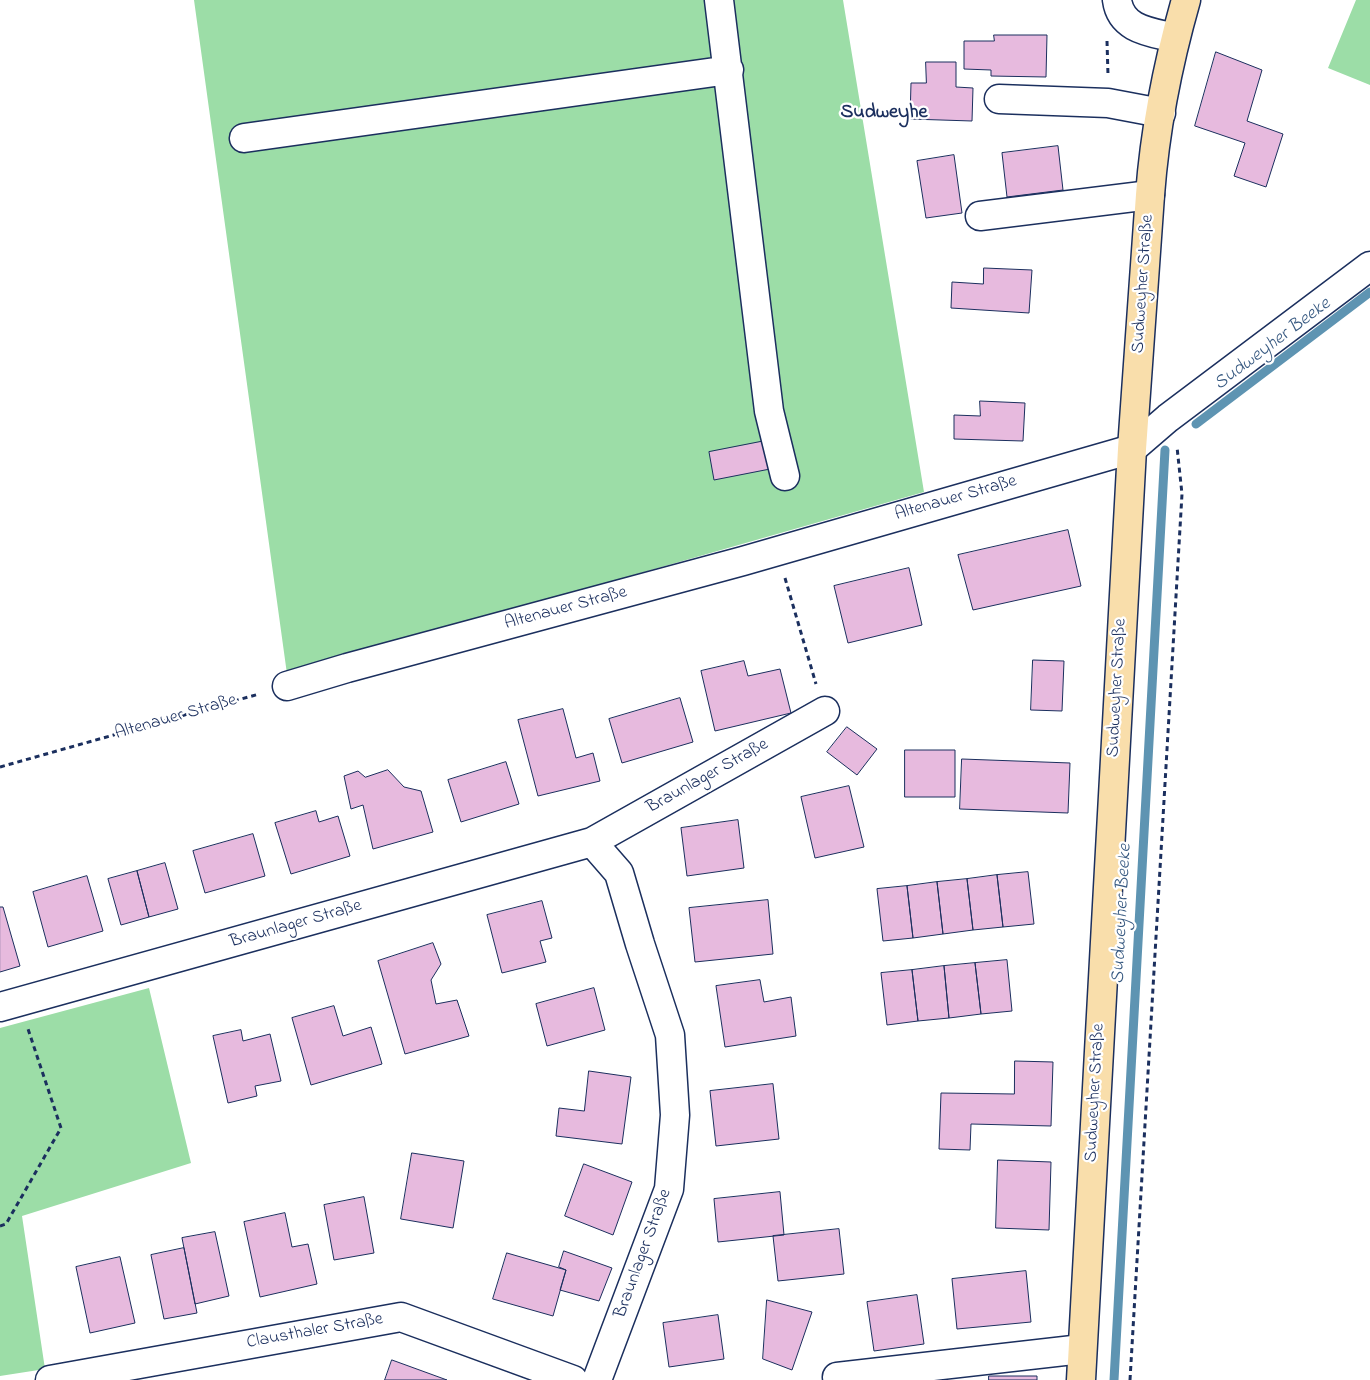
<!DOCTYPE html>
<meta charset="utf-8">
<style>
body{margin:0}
canvas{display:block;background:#fff}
</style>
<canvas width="1370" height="1380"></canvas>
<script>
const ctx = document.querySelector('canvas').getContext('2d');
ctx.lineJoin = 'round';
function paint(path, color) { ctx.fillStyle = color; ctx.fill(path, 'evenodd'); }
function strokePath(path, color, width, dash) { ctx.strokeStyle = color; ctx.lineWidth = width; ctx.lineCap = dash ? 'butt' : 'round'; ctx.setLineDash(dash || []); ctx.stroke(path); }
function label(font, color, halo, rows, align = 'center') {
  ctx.font = font + ' "Indie Flower",sans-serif'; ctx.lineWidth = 4.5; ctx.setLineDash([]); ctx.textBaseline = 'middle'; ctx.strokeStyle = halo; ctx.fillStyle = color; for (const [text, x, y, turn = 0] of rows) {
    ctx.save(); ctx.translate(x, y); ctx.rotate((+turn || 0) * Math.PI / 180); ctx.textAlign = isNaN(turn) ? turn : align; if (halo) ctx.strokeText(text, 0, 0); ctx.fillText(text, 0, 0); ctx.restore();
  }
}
const green = new Path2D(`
 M194,0H843L924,492L287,674Z
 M1356,0H1370V85L1328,68Z
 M149,988L191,1163L22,1216L45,1369L0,1376V1028Z`);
const stream = new Path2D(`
 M1196,424L1370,292
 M1114,1380L1165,450`);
const building = new Path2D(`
 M994,35H1047L1046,77L991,76V70L964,69V41H994Z
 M1216,52L1262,70L1247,121L1283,134L1266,187L1234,176L1245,143L1195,126Z
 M926,62H956V87L973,88L972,121L910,119L911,83H926Z
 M1058,146L1063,190L1007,197L1002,153Z
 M954,155L962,213L926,218L917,161Z
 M984,268L1032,270L1029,313L951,308L952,282L983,284Z
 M980,401L1025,403L1023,441L954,439V415L980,416Z
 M765,441L770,469L714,480L709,452Z
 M1068,530L1081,586L973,610L958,555Z
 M909,568L922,625L848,643L834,586Z
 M1033,660L1064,661L1062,711L1031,710Z
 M744,661L748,676L780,669L791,713L715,731L701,671Z
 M680,698L693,742L622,763L609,719Z
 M563,709L576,758L593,753L600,781L538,796L518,720Z
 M847,727L877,749L857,775L827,752Z
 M905,750H955V797H905Z
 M962,759L1070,763L1068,813L960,809Z
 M506,762L519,804L461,822L448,780Z
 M388,770L404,787L421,791L433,832L373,849L363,805L351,809L344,776L358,771L365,777Z
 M849,786L864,847L815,858L801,797Z
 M316,811L319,822L338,816L350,856L291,874L275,823Z
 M738,820L744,868L687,876L681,828Z
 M253,834L265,876L205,893L193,851Z
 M165,863L178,909L149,917L137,871Z
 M137,871L149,917L121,925L108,879Z
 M1028,872L1034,924L1003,927L997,875Z
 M997,875L1003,927L973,930L967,879Z
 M87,876L103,931L48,947L33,892Z
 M967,879L973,930L943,934L937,882Z
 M937,882L943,934L913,938L907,886Z
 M907,886L913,938L883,941L877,889Z
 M768,900L773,954L695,962L689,908Z
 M542,901L552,938L540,941L546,962L502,973L487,915Z
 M0,907H3L20,966L0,972Z
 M433,943L441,964L431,980L436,1004L457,1000L469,1036L405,1054L378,961Z
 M1007,960L1012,1011L981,1014L975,963Z
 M975,963L981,1014L949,1018L944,966Z
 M944,966L949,1018L918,1021L912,970Z
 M912,970L918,1021L887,1025L881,973Z
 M760,980L764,1002L791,997L796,1036L725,1047L716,986Z
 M594,988L605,1030L547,1046L536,1004Z
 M334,1006L343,1036L371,1027L382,1064L311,1085L292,1018Z
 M241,1030L243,1041L270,1034L281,1081L255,1086L257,1096L228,1103L213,1036Z
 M1015,1061L1053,1062L1051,1126L971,1124L970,1150L939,1149L941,1093L1014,1094Z
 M589,1071L631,1077L622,1144L556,1136L559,1108L584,1111Z
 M773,1084L779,1139L716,1146L710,1091Z
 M412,1153L464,1161L453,1228L401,1219Z
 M998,1160L1051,1162L1049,1230L996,1228Z
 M584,1164L632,1182L613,1235L565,1216Z
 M780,1192L784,1235L718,1242L714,1199Z
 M364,1197L374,1253L334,1260L324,1205Z
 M285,1213L292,1247L308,1244L317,1284L260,1297L244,1222Z
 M839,1229L844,1274L778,1281L773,1236Z
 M215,1232L229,1296L195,1304L182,1238Z
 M184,1248L197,1313L164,1319L151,1255Z
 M564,1251L612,1268L599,1301L560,1290L566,1270L559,1267Z
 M507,1253L566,1270L553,1316L493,1299Z
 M120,1257L135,1323L90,1333L76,1267Z
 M1026,1271L1031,1322L957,1329L952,1279Z
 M917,1295L924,1344L874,1351L867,1302Z
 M767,1300L812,1312L792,1370L763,1359Z
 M718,1315L724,1359L669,1367L663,1323Z
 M392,1360L447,1380H385Z
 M989,1376H1037V1380H989Z`);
const path = new Path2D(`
 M1107,41L1108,75
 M785,578L816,684
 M0,767L259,694
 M0,1226L6,1224L61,1128L28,1029
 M1130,1380L1182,494L1177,447`);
const minor = new Path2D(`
 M719,0L769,411L785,476
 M1117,0C1121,30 1151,32 1175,38
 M999,99L1108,103L1161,113
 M244,138L729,70
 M980,216L1150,195
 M287,686L347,668L743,561L1132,449L1168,418L1370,266
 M592,842L825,711
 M0,1007L592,842L619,873L640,944L670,1035L675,1115L669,1189L597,1380
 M837,1377L1082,1349
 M50,1380L401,1317L573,1380`);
const major = new Path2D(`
 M1081,1380L1132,449L1150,195C1155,129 1168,63 1186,0`);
const streetNames = [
 ["Sudweyher Straße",1144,284,-86],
 ["Altenauer Straße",956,499,-16],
 ["Altenauer Straße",566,609,-15],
 ["Sudweyher Straße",1118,688,-87],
 ["Altenauer Straße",176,718,-16],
 ["Braunlager Straße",708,777,-29],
 ["Braunlager Straße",296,925,-16],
 ["Sudweyher Straße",1096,1093,-87],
 ["Braunlager Straße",644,1254,-70],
 ["Clausthaler Straße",315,1332,-10]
];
const waterNames = [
 ["Sudweyher Beeke",1273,345,-37],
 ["Sudweyher Beeke",1123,914,-87]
];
const quarterNames = [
 ["Sudweyhe",884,114]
];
paint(green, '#9cdda7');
strokePath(stream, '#5e94b2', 9);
paint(building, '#e7bade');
strokePath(building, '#1b2f5e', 1);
strokePath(minor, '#1b2f5e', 31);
strokePath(major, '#1b2f5e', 31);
strokePath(path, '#1b2f5e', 3, [5, 4]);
strokePath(minor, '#fff', 28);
strokePath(major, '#f9deab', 28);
label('18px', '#1b2f5e', '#fff', streetNames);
label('italic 19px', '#375981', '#fff', waterNames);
label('bold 20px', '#1b2f5e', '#fff', quarterNames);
</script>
